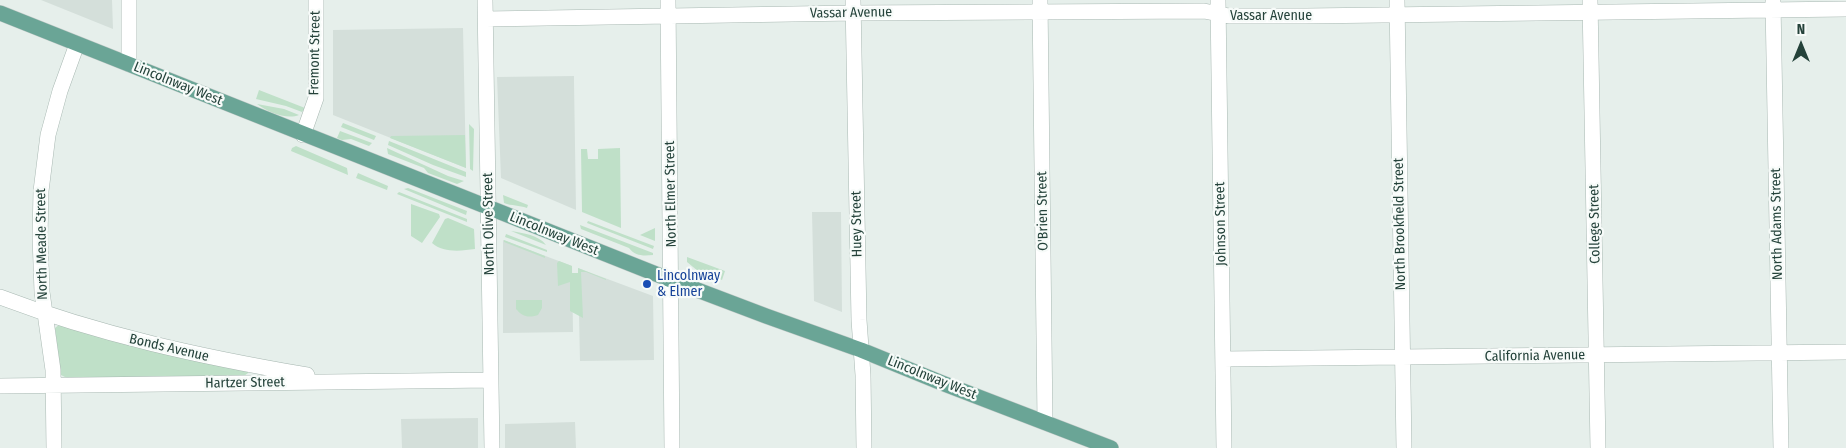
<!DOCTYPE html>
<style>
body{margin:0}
#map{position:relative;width:1846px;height:448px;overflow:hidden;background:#e6efeb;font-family:"Fira Sans Condensed",sans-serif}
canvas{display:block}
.north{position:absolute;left:1776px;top:20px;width:50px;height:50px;-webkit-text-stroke:4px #f7fbf9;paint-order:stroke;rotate:0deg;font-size:14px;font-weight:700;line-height:20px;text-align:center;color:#24423a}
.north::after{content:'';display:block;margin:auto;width:18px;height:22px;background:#24423a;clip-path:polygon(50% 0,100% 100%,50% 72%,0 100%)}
</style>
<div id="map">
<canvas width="1846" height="448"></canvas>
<div class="north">N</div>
</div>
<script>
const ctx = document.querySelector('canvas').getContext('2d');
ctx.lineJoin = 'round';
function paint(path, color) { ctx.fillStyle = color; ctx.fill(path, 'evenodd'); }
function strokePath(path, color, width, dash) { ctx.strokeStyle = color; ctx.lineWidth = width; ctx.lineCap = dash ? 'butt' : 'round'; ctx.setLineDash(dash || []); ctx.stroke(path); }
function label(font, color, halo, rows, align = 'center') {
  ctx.font = font + ' "Fira Sans Condensed",sans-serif'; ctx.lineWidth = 4.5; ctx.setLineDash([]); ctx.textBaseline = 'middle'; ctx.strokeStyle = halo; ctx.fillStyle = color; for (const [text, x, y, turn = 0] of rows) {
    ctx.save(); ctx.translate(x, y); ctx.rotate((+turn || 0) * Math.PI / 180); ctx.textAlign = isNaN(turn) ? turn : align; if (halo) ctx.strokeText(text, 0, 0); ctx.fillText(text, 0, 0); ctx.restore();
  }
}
const built = new Path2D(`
 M41,0H112L113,29L46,2Z
 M463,28L466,168L333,115V30Z
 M574,76V82L576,210L501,178L497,77Z
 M812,212H841L842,312L814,301Z
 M503,240L572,266L573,332L503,333Z
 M578,268L653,296L654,360L580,361Z
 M478,418V448H402L401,419Z
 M575,422L576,448H505V424Z`);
const green = new Path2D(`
 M259,90L305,108L302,112L286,106L256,99Z
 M257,104L284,109L299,115C287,120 267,112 257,104Z
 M343,123L376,136L374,140L341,127Z
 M469,124L474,129L473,171L470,169Z
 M340,131L372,143L369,146L351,139L342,140L337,138Z
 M465,135L466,168L390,138L391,136Z
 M389,141L466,172V177L433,165L388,145Z
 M296,146L347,168L348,175L291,151L292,148Z
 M387,148L448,176L464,181L457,184L428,173L424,168L388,154Z
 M620,148L621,228L582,212L581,149H587L588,159H598V149Z
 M358,173L388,186L387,190L356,178Z
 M408,188L467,211L466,215L404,189Z
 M399,192L467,219V222L397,194Z
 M503,195L528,205L527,208C519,205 512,206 504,203Z
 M411,204L439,214L440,217L422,243L411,236Z
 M448,218L474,229L475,249C461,251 443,253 432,243L445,219Z
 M588,221L654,246L653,249L587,223Z
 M580,225L653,253V255C643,256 635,256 629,248L581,229Z
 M655,228V241L640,235Z
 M511,231C523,233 539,235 546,245Z
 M506,234L547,250V252L505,237Z
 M504,240L545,256V258L504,242Z
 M687,257L725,271L722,280L712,276H704L687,262Z
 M559,261L572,266V273H578V268L606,279V280L586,272H581L583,318L570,311V282L558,286L557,263Z
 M516,300H542V308L538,315C528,318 523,317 516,309Z
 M60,324L248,371V373L244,376L67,378L61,375L55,328Z`);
const minor = new Path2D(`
 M129,0V64
 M485,0L492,448
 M668,0L672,448
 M853,0L859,320L863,375L864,448
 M1040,0L1045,422
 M1218,0L1224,448
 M1397,0L1404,448
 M1590,0L1598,448
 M1773,2L1781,448
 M486,19L854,13L1204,11L1229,16H1306L1846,9
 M303,135L316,98V0
 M0,297C100,335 202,357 307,375
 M1223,359L1846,352
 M0,386L491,380
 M54,448L53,370L42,292L40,236L41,191L48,135L60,91L77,44`);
const major = new Path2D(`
 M0,13L671,280L766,316L861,350L942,383L1111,448`);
const markers = [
 [647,284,5,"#1a4fb4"]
];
const streetNames = [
 ["Vassar Avenue",851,13,-1],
 ["Vassar Avenue",1271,16],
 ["Fremont Street",315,53,-89],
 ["Lincolnway West",178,84,22],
 ["North Elmer Street",671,194,-91],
 ["O'Brien Street",1043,211,-91],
 ["North Olive Street",489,224,-91],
 ["Huey Street",857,224,-91],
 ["Johnson Street",1221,224,-91],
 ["North Brookfield Street",1400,224,-91],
 ["College Street",1595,224,-91],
 ["North Adams Street",1777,224,-91],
 ["Lincolnway West",554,234,22],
 ["North Meade Street",42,244,-91],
 ["Bonds Avenue",169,348,13],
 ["California Avenue",1535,356,-1],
 ["Lincolnway West",932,378,22],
 ["Hartzer Street",245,383,-1]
];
const transitNames = [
 ["Lincolnway",657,276],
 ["& Elmer",657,292]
];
paint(built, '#d4dfda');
paint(green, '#bfe0c8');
strokePath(minor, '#a8b8b2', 16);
strokePath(major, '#c2cac8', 16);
strokePath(minor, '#fff', 15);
strokePath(major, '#6aa596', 15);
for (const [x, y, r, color] of markers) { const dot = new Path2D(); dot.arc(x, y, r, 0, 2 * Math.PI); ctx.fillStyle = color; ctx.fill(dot); strokePath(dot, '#f7fbf9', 2); }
label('14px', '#24423a', '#f7fbf9', streetNames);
label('14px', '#164399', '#f7fbf9', transitNames, 'left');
</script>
